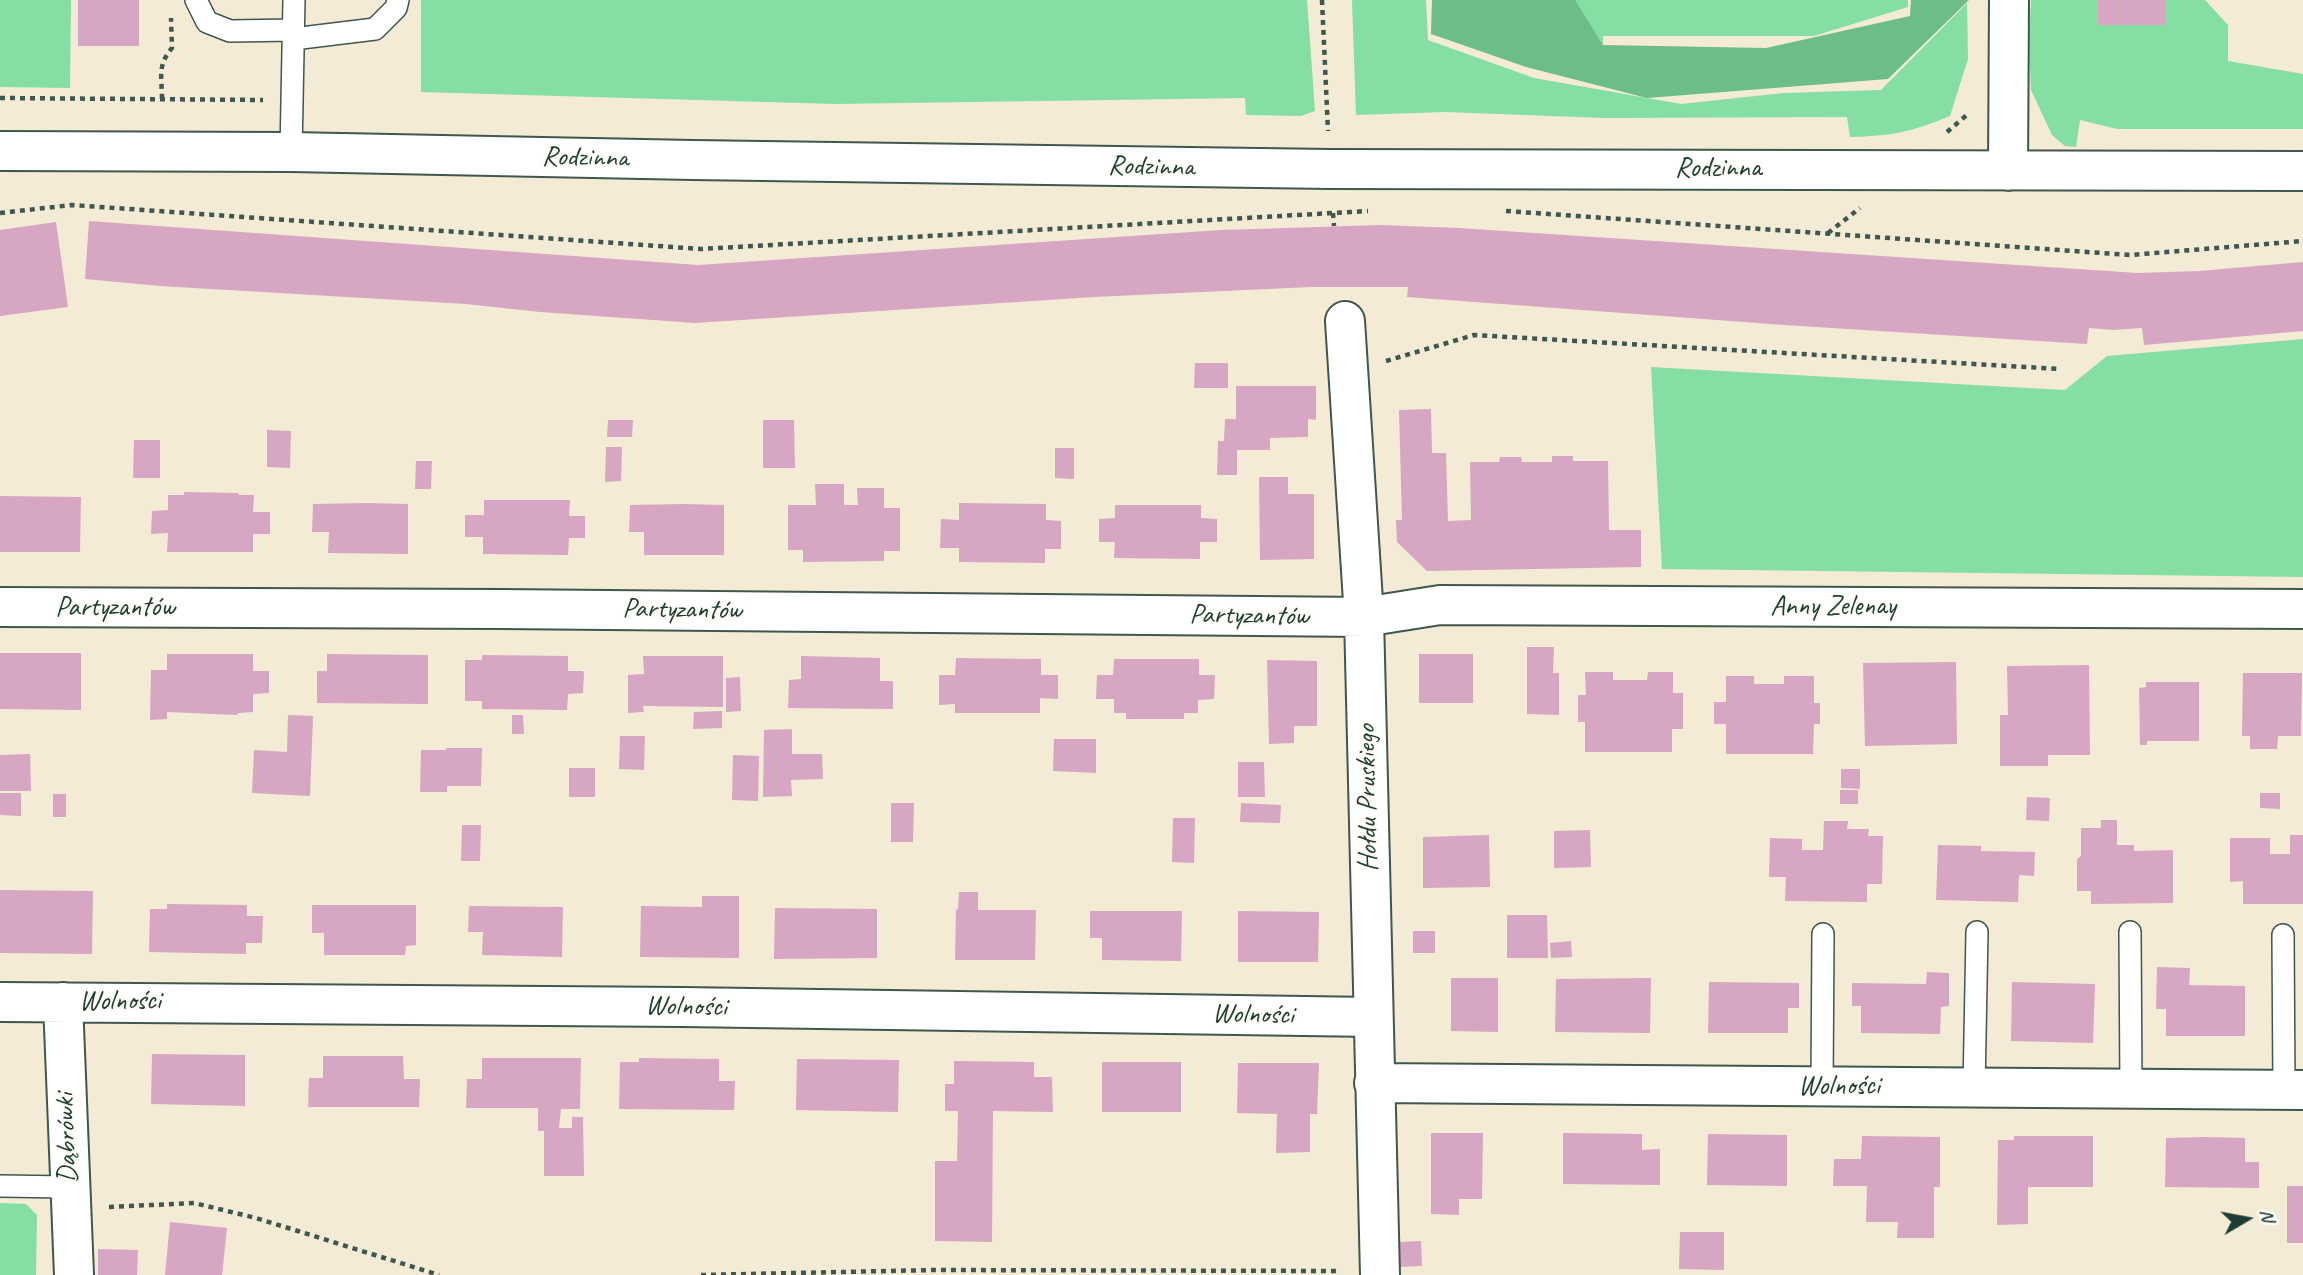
<!DOCTYPE html>
<meta charset="utf-8">
<style>
body{margin:0}
#map{position:relative;width:2303px;height:1275px;overflow:hidden;background:#f3ebd5;font-family:Caveat,sans-serif}
canvas{display:block}
.north{position:absolute;left:2212px;top:1184px;width:70px;height:70px;-webkit-text-stroke:5px #fdfcf7;paint-order:stroke;rotate:80deg;font-size:19px;font-weight:700;line-height:28px;text-align:center;color:#1f3d34}
.north::after{content:'';display:block;margin:auto;width:24px;height:32px;background:#1f3d34;clip-path:polygon(50% 0,100% 100%,50% 72%,0 100%)}
</style>
<div id="map">
<canvas width="2303" height="1275"></canvas>
<div class="north">N</div>
</div>
<script>
const ctx = document.querySelector('canvas').getContext('2d');
ctx.lineJoin = 'round';
function paint(path, color) { ctx.fillStyle = color; ctx.fill(path, 'evenodd'); }
function strokePath(path, color, width, dash) { ctx.strokeStyle = color; ctx.lineWidth = width; ctx.lineCap = dash ? 'butt' : 'round'; ctx.setLineDash(dash || []); ctx.stroke(path); }
function label(font, color, halo, rows, align = 'center') {
  ctx.font = font + ' Caveat,sans-serif'; ctx.lineWidth = 5; ctx.setLineDash([]); ctx.textBaseline = 'middle'; ctx.strokeStyle = halo; ctx.fillStyle = color; for (const [text, x, y, turn = 0] of rows) {
    ctx.save(); ctx.translate(x, y); ctx.rotate((+turn || 0) * Math.PI / 180); ctx.textAlign = isNaN(turn) ? turn : align; if (halo) ctx.strokeText(text, 0, 0); ctx.fillText(text, 0, 0); ctx.restore();
  }
}
const green = new Path2D(`
 M0,0H71L70,88L0,87Z
 M421,0H1307L1315,111L1301,116L1246,115L1245,98L835,104L421,92Z
 M1352,0H1426L1428,40L1534,78L1681,104L1784,93L1881,90L1967,3L1968,59L1950,116C1911,132 1892,136 1850,137L1847,117L1604,118L1445,112L1356,115Z
 M1574,0H1908V7L1814,36H1603V45Z
 M2031,0H2098V24L2165,25L2166,0H2205L2228,25V61L2303,74V129H2117L2080,120L2076,147L2065,146L2052,135L2031,90L2029,44Z
 M2303,339V577L1662,569L1651,367L2065,390L2107,356Z
 M0,1203L26,1204L37,1215L36,1275H0Z`);
const forest = new Path2D(`
 M1432,0H1575L1603,45L1766,48L1910,16L1911,0H1969L1888,79L1647,98L1526,67L1431,34Z`);
const building = new Path2D(`
 M78,0H139V46H78Z
 M2098,0H2166V25H2098Z
 M89,221L698,265L1221,230L1381,225L1459,228L2138,273L2199,271L2303,262V331L2144,345L2142,328L2114,330L2089,328L2087,344L1784,325L1407,297L1408,287H1311L1094,297L695,323L540,312L466,304L160,286L85,279Z
 M56,222L68,307L0,316V230Z
 M1195,363H1228V388H1194Z
 M1236,386H1316V420L1308,419V437L1270,438V450H1237V475H1217L1218,441H1224L1225,419H1236Z
 M1431,409L1432,453H1446L1448,521L1471,520L1470,462H1499L1500,457H1521L1522,462H1552V456H1573V461H1608L1609,530H1641V567L1427,571L1397,542L1396,520H1402L1399,410Z
 M608,420H633L632,437H607Z
 M763,420H794L795,468H763Z
 M267,430L291,431L290,468L267,467Z
 M134,440H160V478H133Z
 M606,447H622L621,481L605,482Z
 M1055,448H1074V479L1055,478Z
 M416,461H432L431,489H415Z
 M1259,477H1288V494H1314V559L1260,560Z
 M815,484H844V505H858L857,488H884V508H900V551H884V561L803,562V550H788V505H816Z
 M184,492L238,493L239,495H254L253,512H270V534H253V552H167L168,533L151,534L152,511L168,510V495H184Z
 M0,496L81,497L80,552H0Z
 M484,500H570L569,516H585V538H569L568,555L483,554V537H465V515H484Z
 M369,503L408,504V554L328,553L329,532H312L313,504Z
 M959,503L1046,504V520L1061,521V549H1045V563L959,562V548H940L941,519L959,520Z
 M684,504L724,505V555H644V532H629L630,505Z
 M1115,505H1201V518L1217,519V542H1200V559L1114,558L1115,542H1099V519L1115,518Z
 M1527,647H1554L1553,673H1559V715L1527,714Z
 M0,653H81V710L0,709Z
 M167,654H253V671H269V693L253,694V712L238,713L237,715L167,712V719L150,720L151,670H167Z
 M327,654L428,655V704L317,703V671H327Z
 M1419,654H1473V703H1419Z
 M482,655L568,656V671H583L584,673L583,693L568,694L567,710L482,709V701H465V660H482Z
 M643,656H723V707L643,706L644,712L628,713V675L644,674Z
 M801,656L880,658V681H893V709L788,708L789,680L801,679Z
 M956,658L1041,659V675H1058V699L1040,698V713H955V704L939,705V675H955Z
 M1114,659H1199V675H1215L1214,699L1198,700V713H1184V719H1126V713H1114V699H1096L1097,675H1113Z
 M1267,660L1317,661V726H1294V743L1269,744Z
 M1956,662L1957,744L1865,746L1863,663Z
 M2089,665L2090,755H2048V766H2000V715H2008L2007,666Z
 M1585,672H1613V680H1647L1648,672H1673V693H1683V729H1672V752H1585V722H1578V695H1586Z
 M2243,673H2302L2301,736H2278L2277,749H2250V736H2242Z
 M1726,676H1754V684H1784V676H1814V703H1820V724H1814L1813,754H1726V724H1714V702H1726Z
 M740,677L741,711L726,712V678Z
 M2146,682H2199V741H2147V745H2140L2139,688L2146,687Z
 M722,711V728L693,729L694,712Z
 M288,715L313,716L310,796L252,793L254,750L287,752Z
 M512,715H523L524,734H512Z
 M792,729V754H822L823,779L791,780L792,796L763,797L764,730Z
 M620,736H645L644,770L619,769Z
 M1054,739H1096V773L1053,771Z
 M446,748H482L481,786H447V792H420L421,750H446Z
 M30,754L31,791H0V755Z
 M733,755L759,756L758,801L732,800Z
 M1238,762H1264L1265,797H1238Z
 M569,768H595V797H569Z
 M1841,769H1860V789L1841,788Z
 M1840,790H1858V804H1840Z
 M0,793H21V816L0,815Z
 M2260,793H2280V809L2260,808Z
 M53,794H66V817H53Z
 M2027,797L2050,798L2049,821L2026,820Z
 M891,803H914L913,842H891Z
 M1241,803L1281,805L1280,823L1240,822Z
 M1173,818H1195L1194,863L1172,862Z
 M2101,820H2117V845H2134V851L2173,850V903L2091,904V891H2077V859L2081,856V828H2101Z
 M1824,821H1848L1847,829H1869L1868,836H1883L1882,884H1867V902L1785,901L1786,877H1769L1770,838L1802,839V850H1823Z
 M462,825H481L480,861H461Z
 M1590,830L1591,867L1554,868V831Z
 M1489,835L1490,887L1423,888V837Z
 M2290,835H2303V904H2243V881L2230,882V838H2270V854H2290Z
 M1938,845L1981,846V851L2035,852L2034,876L2019,875L2018,902L1936,900Z
 M0,890L93,891L92,954L0,953Z
 M959,892H978V910H1036L1035,960H955L956,909L958,910Z
 M702,896H739V958L640,957L641,906L702,907Z
 M167,904L247,905V916H263L262,943H246V954L149,952L150,909H167Z
 M312,905H416V945L406,946L405,955H324V933H312Z
 M469,906L563,907L562,957L482,955L483,932H468Z
 M775,908L877,909V958L774,959Z
 M1090,911H1182L1181,961L1102,960V938H1090Z
 M1238,911L1319,912L1318,962H1238Z
 M1507,915H1547L1548,958H1507Z
 M1413,931H1435V953H1413Z
 M1571,941L1572,957L1551,958L1550,943Z
 M2157,967L2190,968L2189,985L2245,986V1036H2166V1009H2156Z
 M1927,972L1949,973V1006L1941,1007L1940,1034L1861,1033V1006H1852V983L1926,984Z
 M1451,978H1498V1032L1451,1031Z
 M1651,978L1650,1033L1555,1032L1556,979Z
 M1709,982L1799,983V1008H1788V1033H1708Z
 M2012,982L2095,984L2093,1043L2011,1041Z
 M152,1054L245,1055V1106L151,1104Z
 M323,1056H403L404,1079H420L419,1107H308L309,1078H323Z
 M482,1058H581L580,1109H561L559,1128H572V1117H583L584,1176H544V1131H538V1108H466L467,1079H482Z
 M639,1058L719,1059V1081H735L734,1110L619,1109L620,1062H639Z
 M797,1059L899,1060L898,1112L796,1110Z
 M954,1061L1034,1062V1077H1052L1053,1112L993,1111L992,1242L935,1241V1161H957L958,1111H945V1084H954Z
 M1102,1062H1181V1112H1102Z
 M1238,1063H1319L1317,1114H1310V1152L1276,1153L1277,1114L1237,1113Z
 M1431,1133H1483L1482,1199H1459V1215L1431,1214Z
 M1563,1133L1642,1134V1150L1660,1149V1185L1563,1184Z
 M1708,1134L1787,1135V1186L1707,1185Z
 M1862,1136L1940,1137V1187H1934V1238H1897L1898,1222H1866L1867,1186H1833L1834,1159H1861Z
 M2014,1136H2093V1187H2028V1224L1997,1225L1998,1140H2014Z
 M2206,1137L2245,1138V1162H2259V1188L2165,1187L2166,1138Z
 M2287,1186H2303V1243H2287Z
 M170,1222L227,1228L222,1275H165Z
 M1680,1232H1724V1270L1679,1269Z
 M1421,1241L1422,1266L1399,1267V1242Z
 M98,1249L138,1250L137,1275H98Z`);
const path = new Path2D(`
 M1322,0L1328,131
 M0,98L263,100
 M162,99C162,78 157,65 172,48L171,18
 M1947,132L1969,113
 M1506,211L2130,255L2303,241
 M0,213L72,205L701,249L1368,211
 M1333,213L1334,226
 M1828,233L1860,208
 M1386,361L1474,335L2060,369
 M109,1207L194,1203L256,1218L439,1275
 M701,1275L935,1270L1341,1271`);
const service = new Path2D(`
 M196,0L207,22L230,31L293,30
 M293,39L375,29L396,8L398,0
 M291,152L294,0
 M2130,932L2131,1089
 M2283,935L2284,1089
 M1822,1087L1823,934
 M1974,1088L1977,932
 M0,1186L69,1187`);
const minor = new Path2D(`
 M0,151L291,152L693,160L1330,169L2303,171
 M2008,171L2009,0
 M1345,321L1364,617L1380,1275
 M0,607L500,609L1364,617L1440,605L2303,609
 M0,1002L682,1007L1373,1017
 M63,1002L74,1275
 M1374,1083L2303,1090`);
const streetNames = [
 ["Rodzinna",585,158,1],
 ["Rodzinna",1151,167,1],
 ["Rodzinna",1718,169],
 ["Anny Zelenay",1833,607],
 ["Partyzantów",115,608],
 ["Partyzantów",682,610,1],
 ["Partyzantów",1249,616,1],
 ["Hołdu Pruskiego",1368,798,-91],
 ["Wolności",120,1002],
 ["Wolności",686,1007,1],
 ["Wolności",1253,1015,1],
 ["Wolności",1839,1087],
 ["Dąbrówki",67,1138,-92]
];
paint(green, '#85dea3');
paint(forest, '#6cbd89');
paint(building, '#d7a6c3');
strokePath(service, '#3f574c', 24);
strokePath(minor, '#3f574c', 42);
strokePath(path, '#3f574c', 4.5, [5, 5]);
strokePath(service, '#fff', 21);
strokePath(minor, '#fff', 38);
label('28px', '#1f3d34', '#fdfcf7', streetNames);
</script>
